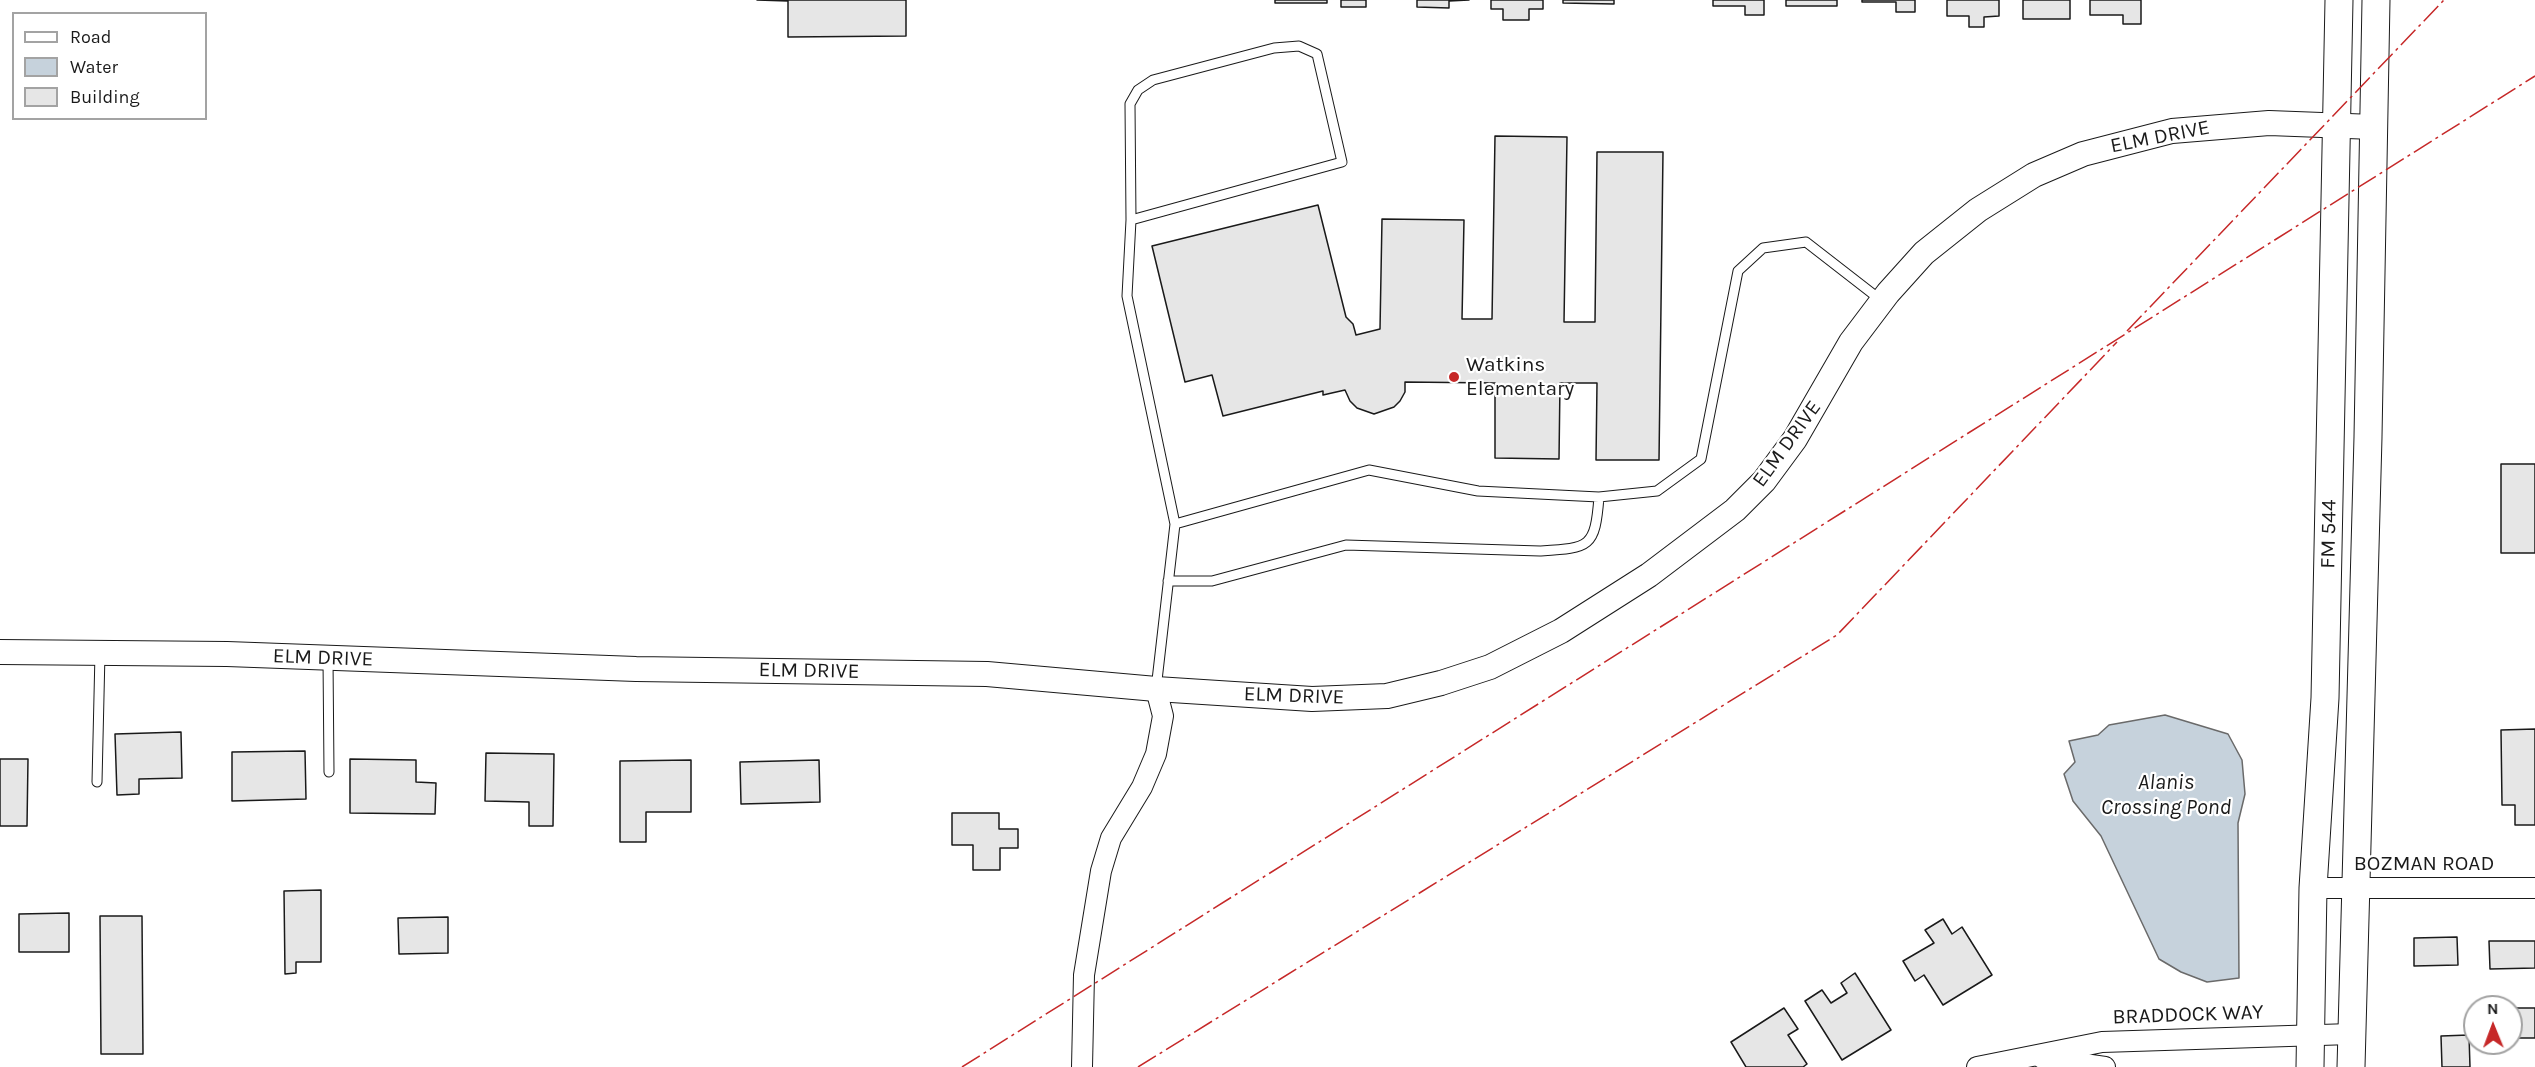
<!DOCTYPE html>
<style>
body{margin:0}
#map{position:relative;width:2535px;height:1067px;overflow:hidden;background:#fff;font-family:Karla,sans-serif}
canvas{display:block}
.legend{position:absolute;left:12px;top:12px;width:195px;height:108px;box-sizing:border-box;background:#fff;border:2px solid #a3a3a3;margin:0;padding:8px 10px;list-style:none;font-size:18px;color:#1a1a1a}
.legend li{display:flex;align-items:center;gap:12px;height:30px}
.legend b{width:30px;border:2px solid #a3a3a3}
.north{position:absolute;left:2463px;top:995px;width:60px;height:60px;box-sizing:border-box;background:#fff;border:2px solid #a3a3a3;border-radius:50%;rotate:359deg;font-size:16px;font-weight:700;line-height:24px;text-align:center;color:#1a1a1a}
.north::after{content:'';display:block;margin:auto;width:21px;height:27px;background:#c62828;clip-path:polygon(50% 0,100% 100%,50% 72%,0 100%)}
</style>
<div id="map">
<canvas width="2535" height="1067"></canvas>
<ul class="legend">
<li><b style="height:8px;background:#fff"></b>Road</li>
<li><b style="height:16px;background:#c6d2dc"></b>Water</li>
<li><b style="height:16px;background:#e6e6e6"></b>Building</li>
</ul>
<div class="north">N</div>
</div>
<script>
const ctx = document.querySelector('canvas').getContext('2d');
ctx.lineJoin = 'round';
function paint(path, color) { ctx.fillStyle = color; ctx.fill(path, 'evenodd'); }
function strokePath(path, color, width, dash) { ctx.strokeStyle = color; ctx.lineWidth = width; ctx.lineCap = dash ? 'butt' : 'round'; ctx.setLineDash(dash || []); ctx.stroke(path); }
function label(font, color, halo, rows, align = 'center') {
  ctx.font = font + ' Karla,sans-serif'; ctx.lineWidth = 4.5; ctx.setLineDash([]); ctx.textBaseline = 'middle'; ctx.strokeStyle = halo; ctx.fillStyle = color; for (const [text, x, y, turn = 0] of rows) {
    ctx.save(); ctx.translate(x, y); ctx.rotate((+turn || 0) * Math.PI / 180); ctx.textAlign = isNaN(turn) ? turn : align; if (halo) ctx.strokeText(text, 0, 0); ctx.fillText(text, 0, 0); ctx.restore();
  }
}
const water = new Path2D(`
 M2165,715L2228,734L2242,760L2245,794L2238,823L2239,978L2207,982L2181,972L2159,959L2101,836L2073,801L2064,774L2075,762L2069,741L2098,735L2109,725Z`);
const building = new Path2D(`
 M757,0H906V36L788,37V1Z
 M1275,0H1327V3H1275Z
 M1341,0H1366V7H1341Z
 M1417,0H1469L1449,1V8L1417,7Z
 M1491,0H1543V9H1529V20H1503V9H1491Z
 M1563,0H1614V4L1563,3Z
 M1713,0H1764V15H1745V6H1713Z
 M1786,0H1837V6H1786Z
 M1862,0H1915V12H1896V2H1862Z
 M1947,0H1999V16L1984,17V27H1969V16H1947Z
 M2023,0H2070V19H2023Z
 M2090,0H2141V24H2123V15H2090Z
 M1495,136L1567,137L1564,322H1595L1597,152H1663L1659,460H1596L1597,383H1560L1559,459L1495,458V383L1405,382V392L1400,401L1394,407L1374,414L1357,408L1350,401L1345,390L1323,395V391L1223,416L1212,375L1185,382L1152,246L1318,205L1346,317L1353,324L1356,335L1380,329L1382,219L1464,220L1462,319H1492Z
 M2501,464H2535V553H2501Z
 M2535,729V825H2515V805H2502L2501,730Z
 M181,732L182,778L139,779V794L117,795L115,734Z
 M305,751L306,799L232,801V752Z
 M486,753L554,754L553,826H529V802L485,801Z
 M0,759H28L27,826H0Z
 M350,759L416,760V782L436,783L435,814L350,813Z
 M691,760V812H646V842H620V761Z
 M819,760L820,802L741,804L740,762Z
 M952,813H999V829H1018V848H1000V870H973V845H952Z
 M321,890V962H296V973L285,974L284,891Z
 M69,913V952H19V914Z
 M100,916H142L143,1054H101Z
 M448,917V953L399,954L398,918Z
 M1943,919L1952,934L1962,927L1992,975L1943,1005L1924,975L1915,981L1903,961L1934,943L1925,930Z
 M2457,937L2458,965L2414,966V938Z
 M2489,941H2535V968L2490,969Z
 M1855,973L1891,1030L1842,1060L1805,1001L1822,990L1831,1003L1847,993L1841,983Z
 M1784,1008L1798,1029L1788,1035L1807,1064L1803,1067H1746L1731,1042Z
 M2511,1008H2535V1038H2511Z
 M2469,1035L2470,1067H2442L2441,1036Z`);
const service = new Path2D(`
 M1131,220L1130,104L1138,90L1153,80L1274,48L1299,46L1317,54L1342,162L1131,220L1127,296L1175,524L1156,689
 M1175,524L1369,470L1478,491L1599,497L1657,491L1701,459L1738,271L1763,248L1806,242L1882,301
 M1168,581H1212L1346,545L1540,551C1590,548 1595,548 1599,497
 M328,659L329,772
 M97,782L100,653`);
const minor = new Path2D(`
 M2313,888H2535
 M2042,1058L2105,1067
 M1082,1067L1084,975L1101,871L1111,838L1142,787L1156,754L1163,716L1156,689
 M1977,1067L2102,1042L2351,1034`);
const tertiary = new Path2D(`
 M0,652L227,654L636,669L987,674L1156,689L1312,699L1387,696L1441,683L1490,667L1561,631L1649,575L1735,510L1764,481L1795,439L1851,342L1888,293L1924,253L1978,210L2034,175L2083,154L2172,131L2269,123L2374,127`);
const secondary = new Path2D(`
 M2310,1067L2313,888L2325,698L2339,0
 M2351,1067L2368,437L2376,0`);
const power = new Path2D(`
 M2127,331L2444,0
 M962,1067L2535,76
 M1138,1067L1837,635L2117,342`);
const markers = [
 [1454,377,6,"#c62828"]
];
const streetNames = [
 ["ELM DRIVE",2160,137,-11],
 ["ELM DRIVE",1787,444,-54],
 ["FM 544",2329,534,-89],
 ["ELM DRIVE",323,658,2],
 ["ELM DRIVE",809,671,1],
 ["ELM DRIVE",1294,696,2],
 ["BOZMAN ROAD",2424,864],
 ["BRADDOCK WAY",2188,1015,-2]
];
const poiNames = [
 ["Watkins",1466,365],
 ["Elementary",1466,389]
];
const waterNames = [
 ["Alanis",2166,783],
 ["Crossing Pond",2166,808]
];
paint(water, '#c6d2dc');
strokePath(water, '#6a6a6a', 1.5);
paint(building, '#e6e6e6');
strokePath(building, '#1a1a1a', 1.5);
strokePath(service, '#1a1a1a', 11);
strokePath(minor, '#1a1a1a', 22);
strokePath(tertiary, '#1a1a1a', 26);
strokePath(secondary, '#1a1a1a', 29);
strokePath(service, '#fff', 9);
strokePath(minor, '#fff', 20);
strokePath(tertiary, '#fff', 24);
strokePath(secondary, '#fff', 27);
strokePath(power, '#c62828', 1.5, [21, 4.5, 3, 4.5]);
for (const [x, y, r, color] of markers) { const dot = new Path2D(); dot.arc(x, y, r, 0, 2 * Math.PI); ctx.fillStyle = color; ctx.fill(dot); strokePath(dot, '#fff', 2); }
label('21px', '#1a1a1a', '#fff', streetNames);
label('21px', '#1a1a1a', '#fff', poiNames, 'left');
label('italic 22px', '#1a1a1a', '#fff', waterNames);
</script>
